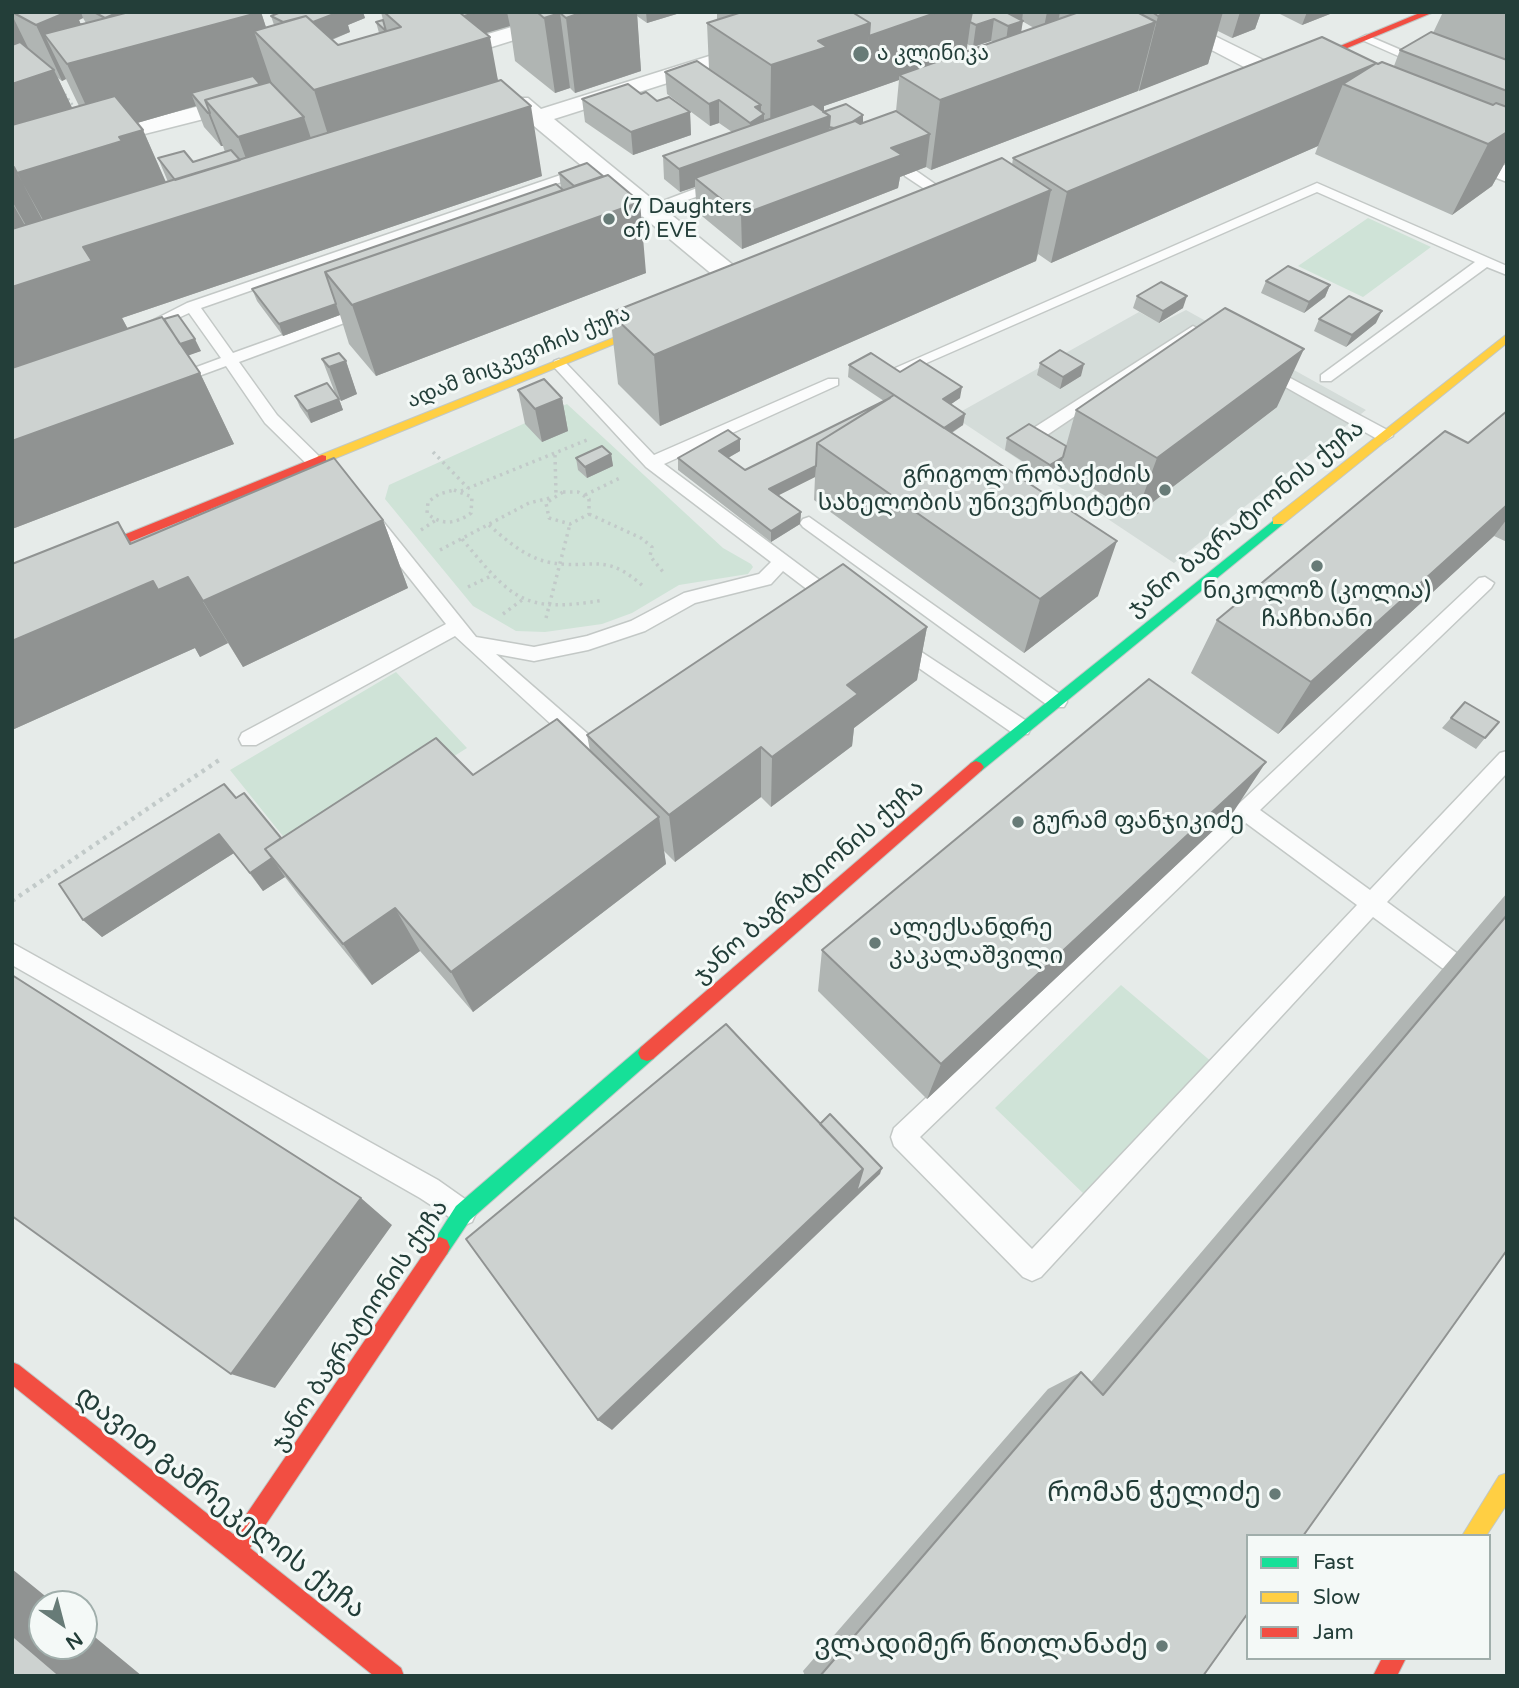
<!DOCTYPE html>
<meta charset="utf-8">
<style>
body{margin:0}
#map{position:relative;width:1519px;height:1688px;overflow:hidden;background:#e6ebe9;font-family:"Varela Round",sans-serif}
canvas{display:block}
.frame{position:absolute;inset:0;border:14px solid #233e39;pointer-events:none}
.legend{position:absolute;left:1246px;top:1534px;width:245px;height:126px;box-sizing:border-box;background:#f4f9f7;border:2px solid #a0aeab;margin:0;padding:9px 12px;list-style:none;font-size:21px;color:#233e39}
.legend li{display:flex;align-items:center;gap:14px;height:35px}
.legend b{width:35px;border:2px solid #a0aeab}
.north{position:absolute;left:28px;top:1590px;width:70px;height:70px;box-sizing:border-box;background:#f4f9f7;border:2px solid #a0aeab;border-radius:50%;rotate:145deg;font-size:19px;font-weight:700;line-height:28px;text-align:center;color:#233e39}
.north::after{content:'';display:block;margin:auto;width:24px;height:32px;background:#677b77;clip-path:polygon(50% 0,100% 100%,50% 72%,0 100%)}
</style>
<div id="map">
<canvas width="1519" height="1688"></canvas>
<div class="frame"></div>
<ul class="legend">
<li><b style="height:9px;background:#16e098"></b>Fast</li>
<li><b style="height:9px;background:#ffcf43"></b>Slow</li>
<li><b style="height:9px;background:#f24e42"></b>Jam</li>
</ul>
<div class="north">N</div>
</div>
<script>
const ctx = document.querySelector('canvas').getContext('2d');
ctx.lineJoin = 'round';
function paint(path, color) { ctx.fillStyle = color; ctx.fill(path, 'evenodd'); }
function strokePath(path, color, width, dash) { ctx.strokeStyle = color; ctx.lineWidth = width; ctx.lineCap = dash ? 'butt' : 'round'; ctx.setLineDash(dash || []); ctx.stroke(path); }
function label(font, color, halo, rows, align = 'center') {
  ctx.font = font + ' "Varela Round","Noto Sans Georgian",sans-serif'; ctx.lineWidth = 6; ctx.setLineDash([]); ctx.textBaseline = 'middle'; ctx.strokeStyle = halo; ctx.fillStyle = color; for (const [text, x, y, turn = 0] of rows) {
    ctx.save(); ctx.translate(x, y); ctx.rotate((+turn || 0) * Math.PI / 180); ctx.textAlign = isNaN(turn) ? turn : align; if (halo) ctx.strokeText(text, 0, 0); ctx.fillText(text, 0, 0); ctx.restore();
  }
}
const built = new Path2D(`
 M1186,310L1366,410L1174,563L953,416L1139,312L1160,323Z`);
const green = new Path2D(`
 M1368,218L1431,247L1363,297L1298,266Z
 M567,404L723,548L751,564L753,567L748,574L679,585L632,613L602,624L545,632L516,631L473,606L385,499L389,485Z
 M396,672L467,748L298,855L230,770Z
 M1121,985L1213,1063L1086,1196L995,1108Z`);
const pathFar2 = new Path2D(`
 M65,94L76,110`);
const pathFar1 = new Path2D(`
 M433,452L468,488
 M555,455L556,495
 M454,490L472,497L471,513C456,524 441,526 427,513L428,502L439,494Z
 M461,491L587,440
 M563,492H578L589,499V514L570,524L549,518L546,503Z
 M585,495L622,477
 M589,514L641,538L652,547L650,556L664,573
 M489,525C506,540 525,557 548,562C593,571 603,550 644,587
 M421,530L436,520
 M462,539C512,599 523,614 604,600
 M440,550L529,503L550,498
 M468,587L493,575
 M503,614L522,600
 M546,618L570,524`);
const path = new Path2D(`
 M12,901L222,758`);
const lane = new Path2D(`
 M1366,35L1429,62L1431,64L1421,66L1362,40L1360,38Z
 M581,168L593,171L201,308L233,353L364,306H374V312L239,362L277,415L332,469V477H320L265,423L226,366L177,384H167V378L221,358L189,313L144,334L139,336L132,331L187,303Z
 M905,170H915L959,201L947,204L905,176Z
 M721,179L728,183L726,186L638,218L626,215Z
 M1317,183L1507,266V275L1487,267L1331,381H1321V375L1475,262L1317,192L906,372H896L893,369Z
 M1193,326L1226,343L1218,348L1194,336L1044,437H1032V429Z
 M559,359L564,361L654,455L828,379H838V385L664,464L841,596L844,601L841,606H829L783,571L771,584L695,603L645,631L588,650L534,661L496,654L596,741L611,733L618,735L621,741L618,747L595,760L588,758L455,636L256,745H242L239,739L242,733L446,624L369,527L366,523L369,519H381L476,637L534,647L587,636L631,621L684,593L759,574L771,562L646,467L554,367V361Z
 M1264,364L1391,432L1393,436L1385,441L1379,440L1259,372L1256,369Z
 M809,517L1064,697L1067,702L1064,707H1050L803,527L800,523L803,519Z
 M1485,577L1494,583L1491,588L1260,810L1370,890L1500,753L1507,751V773L1387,902L1458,954L1461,961L1458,968L1450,971L1442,968L1373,917L1041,1277L1032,1281L1023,1277L894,1146L891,1137L894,1128L1479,578ZM1246,823L1357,905L1032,1249L920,1137Z
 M897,636L1028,722L1031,728L1028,734H1014L890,648L888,643L890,638Z
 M12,943L438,1180L472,1204L476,1213L472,1222L463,1226L420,1198L12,965Z`);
const street = new Path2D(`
 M562,12H594L591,16L450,60L442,61L431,55L434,50Z
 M1139,12H1166L1306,81L1309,86L1298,93L1290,91Z
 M757,41L768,47L765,52L554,119L755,283L759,289L755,295H737L534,126L484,141L476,139L472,134L476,129L521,115L509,103L512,98H528L541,109Z
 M251,93L259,95L262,100L259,105L97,146L89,144L85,139L89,134Z
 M1453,146L1507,166V182L1445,158L1441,153L1445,148Z`);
const fast = new Path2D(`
 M1278,517L1284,521L1283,524L981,771H971L968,767L971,763Z
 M647,1045L653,1047L656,1053L653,1059L470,1220L447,1254L440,1257L433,1254L430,1247L456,1206L641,1047Z`);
const slow = new Path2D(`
 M658,320L668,322L326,462L322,463L316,459L318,456Z
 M1507,334V343L1283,524H1273V518Z
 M1507,1473V1504L1486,1536H1462L1499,1476Z`);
const jam = new Path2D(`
 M1422,12H1434L1299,68L1292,66Z
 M322,455L326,456V462L12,590V580Z
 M976,761L981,763L984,767L981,771L653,1059L647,1061L641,1059L638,1053L641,1047L971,763Z
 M440,1237L447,1240L450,1247L447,1254L250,1548L401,1668L404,1676H374L12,1385V1362L19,1365L233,1534L433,1240Z
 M1382,1658H1406L1397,1676H1373Z`);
const wall = new Path2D(`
 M12,12H261L266,27L274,25L271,16L281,12H363L365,18L348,25L350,32L332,40L338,45L379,33L376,22L383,20L381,12H679L680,13L647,23L637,16L641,71L575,93L570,88L555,93L515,61L510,26L485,33L498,81L542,176L122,318L128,329L164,319L201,351L188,355L200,373L234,444L12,529ZM83,18L86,23H80L79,20ZM58,78L62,81L66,79L79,106L72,108ZM196,106L204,127L221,146H223L225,152L193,162L158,158L168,182H166L143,130L137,123Z
 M717,12H1261L1255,29L1232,38L1218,31L1208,64L931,170L926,167L900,177L898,188L742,249L697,212L695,187L680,192L664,179L663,156L732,132L719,123L710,126L667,94L665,72L709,69L707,23L717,20ZM1022,21L1034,28L1021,33ZM991,41L993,42L966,51L967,44L973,47ZM899,80L896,111L863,123L824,111V106Z
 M1276,12H1330V14L1302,25Z
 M1443,12H1507V159L1492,186L1452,215L1315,154L1318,146L1051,263L1038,254L1036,261L660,426L618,384L610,313L1012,165L1013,158L1378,64L1394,66L1400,50L1433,33Z
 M641,94L657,101L690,112L691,135L633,155L585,122L582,99Z
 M587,163L646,273L376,376L349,344L340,315L283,336L257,301L252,289L561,188L559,173Z
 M1266,281L1330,285L1325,297L1304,313L1261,293Z
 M1137,296L1183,308L1159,323L1133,308Z
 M1319,319L1376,323L1346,347L1314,331Z
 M322,359L346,361L357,394L341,401L335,393Z
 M1040,363L1081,376L1060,389L1037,375Z
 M849,365L900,372L960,398L951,404L965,414L963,425L952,433L1098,596L1024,653L814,500L815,477L779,495L801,512L800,524L771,542L678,470V458L740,451L728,458L745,470L884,401L848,377Z
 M518,390L562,398L568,431L542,442L525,424Z
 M295,396L339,399L343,410L311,423L300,407Z
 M1277,407L1136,515L1060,468L1047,477L1005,450L1007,438L1066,446L1076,410Z
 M1507,411V542L1494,536L1278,734L1191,673L1217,620L1468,443Z
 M611,454L613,466L587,478L578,470L576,458Z
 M383,520L408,588L243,667L228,643L200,657L195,648L12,730V564L118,522L131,544Z
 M927,627L917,680L854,728L852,746L771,807L761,797L675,862L664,851L666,864L473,1012L420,951L372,985L298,894L285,877L263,891L234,853L102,937L83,920L236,798L281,838L473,775L590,751L587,735Z
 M1465,702L1485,738L1476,749L1442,728Z
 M1234,811L927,1099L818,991L822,950Z
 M1507,893V1250L1203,1676H805L803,1671L1048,1389L1081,1372L1091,1382Z`);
const shadedWall = new Path2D(`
 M12,12H81L83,18L79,20L95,57L261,12L273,49L254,31L272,84L191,93L196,106L99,134L67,64L44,34L66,79L62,81L36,25Z
 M337,12H363L365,18L348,25L350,32L303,51L296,29Z
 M478,12H507L510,26L449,44L445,22Z
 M583,12H637L641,71L575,93L566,18Z
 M646,12H679L680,13L647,23Z
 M938,12H972L966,55L899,75V80L865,92L869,36Z
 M998,12H1023L1022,21Z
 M1047,12H1060L1057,27L1043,32Z
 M1167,12H1223L1208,64L1139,91L1158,16Z
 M1240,12H1261L1255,29L1232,38Z
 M1307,12H1330V14L1302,25Z
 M560,13L570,88L555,93L544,18Z
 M12,15L38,68L54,70L87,139L12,167Z
 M994,19L991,41L973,47L976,25Z
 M1023,21L1019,44L1005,49L1008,26Z
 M1156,22L1138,91L931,170L940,100Z
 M870,23L865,92L824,106V116L770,135L771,65L818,41Z
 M490,37L504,113L338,167L314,90Z
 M1375,64L1343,84L1318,146L1051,263L1067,192Z
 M719,100V123L710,126L709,104Z
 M761,105V116L764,114V136L830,116L829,139L695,178V187L680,192L679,169L750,144V123L755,107Z
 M531,106L542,176L122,318L130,333L12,373V287L83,247L251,172L238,137L304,117L322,172Z
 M690,112L691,135L633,155L631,132Z
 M208,113H210L223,146H221Z
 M863,115V127L839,129Z
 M143,130L174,201L56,243L17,173L119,137Z
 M1507,132V159L1492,186L1452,215L1488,144Z
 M930,134L926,167L900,177L898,188L742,249L741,215L891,148Z
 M14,167L52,238L36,243L12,201V168Z
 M1051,190L1036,261L660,426L654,355Z
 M640,202L646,273L376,376L352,305Z
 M12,206H14L27,229L12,234Z
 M1330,285L1325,297L1304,313L1309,302Z
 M1187,296L1183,308L1159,323L1163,311Z
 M336,304L340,315L283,336L279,324Z
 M1382,311L1376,323L1346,347L1352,335Z
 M195,339L201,351L12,419V404Z
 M1304,349L1277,407L1136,515L1157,458Z
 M346,361L357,394L341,401L329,367Z
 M1084,364L1081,376L1060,389L1063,377Z
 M200,373L234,444L12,529V441Z
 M962,387L960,398L941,411L943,399Z
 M562,398L568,431L542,442L535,409Z
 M339,399L343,410L311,423L307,411Z
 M965,414L963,425L930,446L932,435Z
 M740,439V451L719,463V451Z
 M611,454L613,466L587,478L585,467Z
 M1063,457L1060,468L1047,477L1050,465Z
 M816,466L815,477L769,500V489Z
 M1507,505V519L1494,536L1278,734L1311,682Z
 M801,512L800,524L771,542V531Z
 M383,520L408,588L243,667L203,601Z
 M118,522L160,589L188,577L228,643L200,657L195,648L12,730V641L130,544Z
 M1117,541L1098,596L1024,653L1040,599Z
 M927,627L917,680L854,728L852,746L771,807L772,757L847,685Z
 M761,747V797L675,862L669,815Z
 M1266,762L1234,811L927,1099L941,1064Z
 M659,817L666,864L473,1012L451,972Z
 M219,834L234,853L102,937L83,920Z
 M272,858L285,877L263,891L250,873Z
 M395,908L420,951L372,985L343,944Z
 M882,1168L880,1174L612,1430L598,1420L863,1169Z
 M361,1198L392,1225L275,1388L231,1374Z
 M12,1569L55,1604H42V1646H84V1628L142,1676H60L12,1635Z`);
const building = new Path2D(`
 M12,12H67L36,25Z
 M94,12H119L105,18Z
 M129,12H261L67,64L44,34Z
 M281,12H339L313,22L306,16L283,22L271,16Z
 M384,12H459L490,37L314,90L254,31L306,16L338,45L401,27Z
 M459,12H478L464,16Z
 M537,12H583L566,18L560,13L544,18Z
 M742,12H852L870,23L818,41L827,47L771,65L707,23Z
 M852,12H938L869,36L870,23Z
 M972,12H1006L1023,21L1008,26L994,19L976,25L970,22Z
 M1079,12H1137L1156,22L940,100L899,75Z
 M1152,12H1167L1158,16Z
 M383,20L386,31L376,22Z
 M1431,32L1507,60V91L1400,50Z
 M1322,37L1378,64L1382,62L1493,105L1496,103L1507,107V132L1488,144L1343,84L1375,64L1067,192L1013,158Z
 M20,42L54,70L12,84V45Z
 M697,61L761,105L755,107L764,114L750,123L719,100L709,104L665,72Z
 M253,76L260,84L205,100L210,113H208L191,93Z
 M501,80L531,106L83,247L92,261L12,287V229Z
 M270,82L304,117L238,137L205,100Z
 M628,84L641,94L646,92L657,101L669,97L690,112L631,132L582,99Z
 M115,96L143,130L119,137L122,141L17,173L14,167L12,168V125Z
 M813,104L830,116L679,169L663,156Z
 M846,104L863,115L852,122L834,128L829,127L830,116L823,112Z
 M896,111L930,134L891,148L902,155L741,215L695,178L855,121L860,124Z
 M231,150L240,160L175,180L158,158L184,151L193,162Z
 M1002,158L1051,190L654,355L610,313Z
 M587,163L603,176L574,186L559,173Z
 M608,175L640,202L352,305L325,272Z
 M556,184L563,190L325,272L336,304L279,324L252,289Z
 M1288,266L1330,285L1309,302L1266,281Z
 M1161,282L1187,296L1163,311L1137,296Z
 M1349,296L1382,311L1352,335L1319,319Z
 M1225,308L1304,349L1157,458L1076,410Z
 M178,315L195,339L180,344L164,319Z
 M162,317L200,373L12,441V368Z
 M1060,350L1084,364L1063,377L1040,363Z
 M339,353L346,361L329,367L322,359Z
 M871,353L900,372L920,360L962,387L943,399L965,414L944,428L849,365Z
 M544,379L562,398L535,409L518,390Z
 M327,383L339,399L307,411L295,396Z
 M894,395L1117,541L1040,599L817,443Z
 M890,398L817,443L816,466L769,489L801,512L771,531L678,458L728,430L740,439L719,451L745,470Z
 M1507,411V505L1311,682L1217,620L1445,431L1468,443Z
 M1029,424L1066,446L1063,457L1050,465L1007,438Z
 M602,446L611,454L585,467L576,458Z
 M334,458L383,520L203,601L188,577L158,590L153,581L12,641V564L118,522L130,544Z
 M843,564L927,627L847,685L858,694L772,757L761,747L669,815L587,735Z
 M1149,679L1266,762L941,1064L822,950Z
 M1465,702L1499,722L1485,738L1451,718Z
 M557,719L659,817L451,972L395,908L343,944L265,849L436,738L473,775Z
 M224,784L236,798L244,793L281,838L265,849L272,858L250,873L219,834L83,920L59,884Z
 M1507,915V1250L1303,1536H1248V1613L1203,1676H820L1081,1372L1103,1395Z
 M12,975L361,1198L231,1374L12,1216Z
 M726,1024L863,1169L598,1420L466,1239Z
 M830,1114L882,1168L856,1192L863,1169L820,1124Z
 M12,1635L60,1676H12Z`);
const markers = [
 [861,54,9,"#677b77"],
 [609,219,7,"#677b77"],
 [1165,490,7,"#677b77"],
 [1317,566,7,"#677b77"],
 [1018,822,7,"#677b77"],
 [875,943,7,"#677b77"],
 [1275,1494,7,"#677b77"],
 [1162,1646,7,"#677b77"]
];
const farPoinames = [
 ["ა კლინიკა",877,54],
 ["(7 Daughters",623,207],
 ["of) EVE",623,231]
];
const farStreetnames = [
 ["ადამ მიცკევიჩის ქუჩა",519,358,-22]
];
const poiNames = [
 ["გრიგოლ რობაქიძის",1151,476,"right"],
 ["სახელობის უნივერსიტეტი",1151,504,"right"],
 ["ნიკოლოზ (კოლია)",1317,592,"center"],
 ["ჩაჩხიანი",1317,620,"center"],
 ["გურამ ფანჯიკიძე",1032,822],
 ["ალექსანდრე",889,929],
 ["კაკალაშვილი",889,957]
];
const streetNames = [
 ["ჯანო ბაგრატიონის ქუჩა",1246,519,-39],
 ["ჯანო ბაგრატიონის ქუჩა",809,882,-41],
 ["ჯანო ბაგრატიონის ქუჩა",360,1326,-56]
];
const nearPoinames = [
 ["რომან ჭელიძე",1261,1494],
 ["ვლადიმერ წითლანაძე",1148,1646]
];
const nearStreetnames = [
 ["დავით გამრეკელის ქუჩა",220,1503,38]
];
paint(built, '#d4dcd9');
paint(green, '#cfe3d7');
strokePath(lane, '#c3c8c6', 3);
strokePath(street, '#c3c8c6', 3);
strokePath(fast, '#c1c8c6', 2);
strokePath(slow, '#c1c8c6', 2);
strokePath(jam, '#c1c8c6', 2);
strokePath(pathFar2, '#c2cac9', 2.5, [2, 3.5]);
strokePath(pathFar1, '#c2cac9', 3.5, [2.5, 4.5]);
strokePath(path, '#c2cac9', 4.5, [3.5, 5]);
paint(lane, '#fbfcfc');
paint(street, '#fbfcfc');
paint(fast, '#16e098');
paint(slow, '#ffcf43');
paint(jam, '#f24e42');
paint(wall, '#b0b5b3');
paint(shadedWall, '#909392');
paint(building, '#cdd2d0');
strokePath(building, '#909392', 2);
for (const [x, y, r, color] of markers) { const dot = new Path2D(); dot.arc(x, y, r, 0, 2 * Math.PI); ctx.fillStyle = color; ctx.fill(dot); strokePath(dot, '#f4f9f7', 2.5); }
label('21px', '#233e39', '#f4f9f7', farPoinames, 'left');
label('21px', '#233e39', '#f4f9f7', farStreetnames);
label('24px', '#233e39', '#f4f9f7', poiNames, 'left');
label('24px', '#233e39', '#f4f9f7', streetNames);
label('28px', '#233e39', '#f4f9f7', nearPoinames, 'right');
label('28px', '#233e39', '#f4f9f7', nearStreetnames);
</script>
